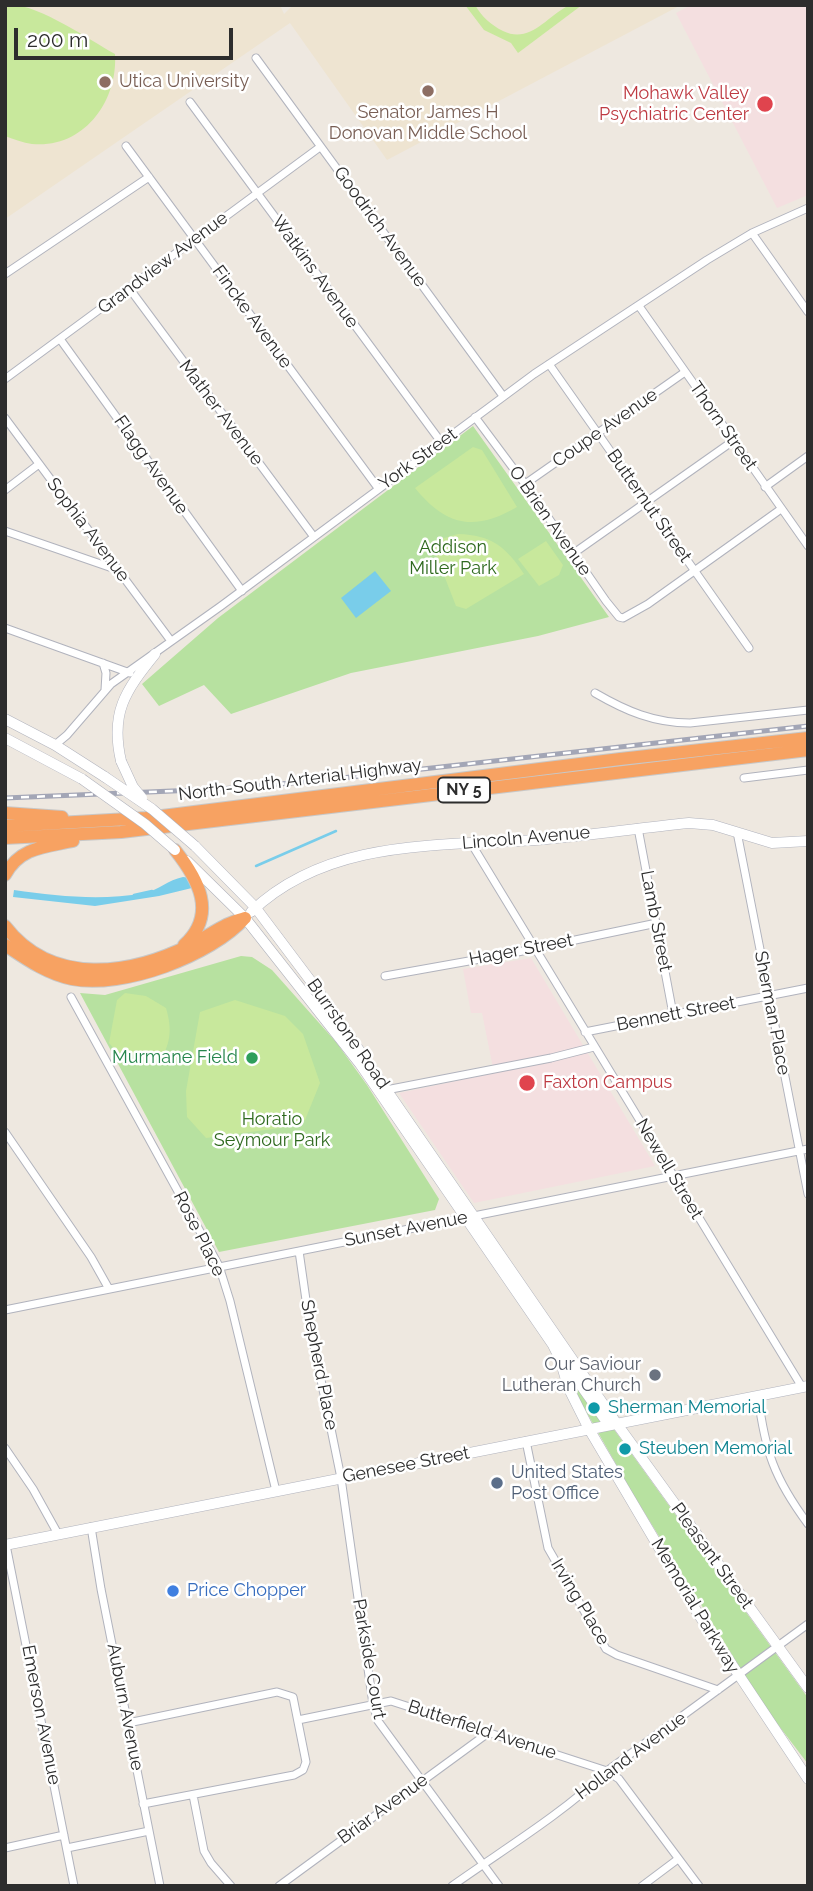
<!DOCTYPE html>
<style>
body{margin:0}
#map{position:relative;width:813px;height:1891px;overflow:hidden;background:#eee8e0;font-family:Raleway,sans-serif}
canvas{display:block}
.frame{position:absolute;inset:0;border:7px solid #2d2d2d;pointer-events:none}
.scale{position:absolute;left:14px;top:28px;width:219px;height:32px;box-sizing:border-box;border:4px solid #2d2d2d;border-top:0;padding-left:9px;font-size:21px;line-height:24px;white-space:nowrap;color:#2d2d2d;-webkit-text-stroke:5px #fff;paint-order:stroke}
</style>
<div id="map">
<canvas width="813" height="1891"></canvas>
<div class="frame"></div>
<div class="scale">200 m</div>
</div>
<script>
const ctx = document.querySelector('canvas').getContext('2d');
ctx.lineJoin = 'round';
function paint(path, color) { ctx.fillStyle = color; ctx.fill(path, 'evenodd'); }
function strokePath(path, color, width, dash) { ctx.strokeStyle = color; ctx.lineWidth = width; ctx.lineCap = dash ? 'butt' : 'round'; ctx.setLineDash(dash || []); ctx.stroke(path); }
function label(font, color, halo, rows, align = 'center') {
  ctx.font = font + ' Raleway,sans-serif'; ctx.lineWidth = 5; ctx.setLineDash([]); ctx.textBaseline = 'middle'; ctx.strokeStyle = halo; ctx.fillStyle = color; for (const [text, x, y, turn = 0] of rows) {
    ctx.save(); ctx.translate(x, y); ctx.rotate((+turn || 0) * Math.PI / 180); ctx.textAlign = isNaN(turn) ? turn : align; if (halo) ctx.strokeText(text, 0, 0); ctx.fillText(text, 0, 0); ctx.restore();
  }
}
const education = new Path2D(`
 M5,5H280L284,14L293,5H681L387,160L290,23L5,219Z`);
const medical = new Path2D(`
 M691,5H808V195L777,208L676,13Z
 M531,958L655,1166L474,1203L399,1093L494,1073L482,1013H471L463,969Z`);
const green = new Path2D(`
 M473,426L609,617L538,636L351,673L231,714L204,685L159,706L142,684L218,618Z
 M241,956L252,957L272,970L336,1042L367,1085L439,1199L435,1210L219,1252L80,993L105,995Z
 M571,1370L808,1698V1764L763,1705L633,1494L579,1399Z`);
const pitch = new Path2D(`
 M12,5C39,5 90,40 115,54C118,102 83,149 32,144C23,143 14,139 5,136V8Z
 M465,5H475C482,17 491,25 503,31C529,44 546,18 566,7C571,4 576,5 582,5L518,53L511,43L484,30Z
 M473,447L482,450L517,507C474,532 446,526 415,488Z
 M458,534C492,535 506,547 524,574L466,609L456,606L431,542Z
 M546,541L563,565L559,575L539,586L518,559Z
 M125,993L146,996L166,1008C172,1029 171,1041 161,1060L116,1051L109,1043L117,1000Z
 M235,1000L285,1016L303,1034L320,1083L305,1120L280,1128L206,1138L187,1117L186,1091L200,1012Z`);
const water = new Path2D(`
 M375,571L391,591L356,618L341,598Z
 M183,877L191,878L196,887L159,896L95,906L13,897L14,890C58,896 100,901 144,893C159,890 168,880 183,877Z`);
const stream = new Path2D(`
 M256,866L336,831
 M134,895L152,891`);
const street = new Path2D(`
 M256,58L503,396
 M190,102L441,442
 M126,146L378,488
 M752,233L808,312
 M5,274L149,177
 M129,288L314,537
 M639,306L808,546
 M60,339L242,591
 M549,364L749,648
 M5,379L320,147
 M475,417L525,484L606,601L619,617L623,618L648,604L781,509
 M5,418L171,641
 M525,484L685,372
 M765,487L808,456
 M5,490L39,464
 M5,531L118,570
 M574,553L733,441
 M5,628L130,673
 M103,663L106,673L105,690
 M595,693C626,711 654,723 690,723L808,710
 M55,745L67,735L111,684L221,606L534,374L707,260L752,233L808,208
 M744,778L808,770
 M638,828L673,1014
 M737,832L808,1194
 M471,843L802,1387
 M385,976L508,954L657,923
 M71,997L219,1266L230,1301L276,1491
 M585,1032L808,988
 M386,1090L551,1058L594,1047
 M5,1132L91,1257L109,1289
 M299,1251L309,1321L341,1478L373,1704L378,1721L499,1886
 M5,1310L808,1149
 M758,1396C765,1451 774,1478 808,1524
 M526,1441L548,1548L606,1649L617,1655L718,1690
 M5,1448L33,1489L58,1534
 M91,1527L101,1589L160,1886
 M6,1545L74,1886
 M298,1720L391,1701L607,1771L619,1779L699,1886
 M128,1723L277,1692L293,1697L306,1762L303,1770L294,1775L143,1804
 M193,1795L204,1851L211,1863L231,1886
 M5,1848L64,1835
 M67,1848L149,1831
 M279,1886L488,1733
 M452,1886C504,1849 561,1815 607,1771L808,1624
 M642,1886L678,1859`);
const secondary = new Path2D(`
 M5,719L55,745L105,777
 M5,738L82,779
 M121,761C110,713 125,691 155,654
 M195,846L255,907L319,992L617,1424L808,1688
 M187,861L245,918L360,1064L553,1345L560,1359L568,1387L589,1429L697,1612L808,1779
 M251,912C327,839 437,846 535,840C586,836 638,828 689,823L713,825L772,843L808,841
 M563,1360L609,1425
 M5,1545L808,1386`);
const highway = new Path2D(`
 M5,813L62,817
 M5,826L146,818L620,759L808,738
 M5,838L121,832L808,750
 M175,850C198,879 218,914 184,945
 M5,875C20,847 45,847 73,841
 M5,926C52,987 131,975 192,944C211,935 224,923 245,918
 M5,945C26,959 47,974 72,979C123,989 211,956 245,918`);
const rail = new Path2D(`
 M5,798L220,789L315,781L808,726`);
const secondaryBridge = new Path2D(`
 M121,761L133,787L142,798
 M105,777L152,809L195,846
 M82,779L145,824L175,850`);
const markers = [
 [105,82,7,"#8d6e63"],
 [428,91,7,"#8d6e63"],
 [765,104,9,"#e0444e"],
 [252,1058,7,"#2e9e5b"],
 [527,1083,9,"#e0444e"],
 [655,1375,7,"#6b7280"],
 [594,1408,7,"#0f9aa8"],
 [625,1449,7,"#0f9aa8"],
 [497,1483,7,"#5c6f8a"],
 [173,1591,7,"#3f7fe0"]
];
const shields = [
 [464,790,52]
];
const shieldNames = [
 ["NY 5",464,790]
];
const educationNames = [
 ["Utica University",119,82],
 ["Senator James H",428,113,"center"],
 ["Donovan Middle School",428,134,"center"]
];
const healthNames = [
 ["Mohawk Valley",749,94],
 ["Psychiatric Center",749,115],
 ["Faxton Campus",543,1083,"left"]
];
const streetNames = [
 ["Goodrich Avenue",380,227,54],
 ["Grandview Avenue",163,263,-37],
 ["Watkins Avenue",315,272,54],
 ["Fincke Avenue",252,317,54],
 ["Mather Avenue",221,413,53],
 ["Thorn Street",723,426,55],
 ["Coupe Avenue",605,428,-35],
 ["York Street",418,459,-36],
 ["Flagg Avenue",151,465,55],
 ["Butternut Street",649,506,55],
 ["O Brien Avenue",550,521,55],
 ["Sophia Avenue",88,530,53],
 ["North-South Arterial Highway",300,780,-7],
 ["Lincoln Avenue",526,838,-5],
 ["Lamb Street",656,921,79],
 ["Hager Street",521,950,-11],
 ["Sherman Place",772,1013,79],
 ["Bennett Street",676,1014,-11],
 ["Burrstone Road",348,1034,55],
 ["Newell Street",669,1169,59],
 ["Sunset Avenue",406,1229,-11],
 ["Rose Place",199,1234,63],
 ["Shepherd Place",319,1365,79],
 ["Genesee Street",406,1465,-11],
 ["Pleasant Street",712,1556,54],
 ["Irving Place",580,1602,59],
 ["Memorial Parkway",695,1606,59],
 ["Parkside Court",369,1659,80],
 ["Auburn Avenue",125,1707,79],
 ["Emerson Avenue",41,1715,79],
 ["Butterfield Avenue",482,1730,18],
 ["Holland Avenue",631,1756,-37],
 ["Briar Avenue",383,1809,-36]
];
const parkNames = [
 ["Addison",453,548],
 ["Miller Park",453,569],
 ["Horatio",272,1120],
 ["Seymour Park",272,1141]
];
const leisureNames = [
 ["Murmane Field",238,1058]
];
const worshipNames = [
 ["Our Saviour",641,1365],
 ["Lutheran Church",641,1386]
];
const cultureNames = [
 ["Sherman Memorial",608,1408],
 ["Steuben Memorial",639,1449]
];
const serviceNames = [
 ["United States",511,1473],
 ["Post Office",511,1494]
];
const shopNames = [
 ["Price Chopper",187,1591]
];
paint(education, '#eee4d1');
paint(medical, '#f4dfe0');
paint(green, '#b7e1a0');
paint(pitch, '#c8e89c');
paint(water, '#79cdea');
strokePath(stream, '#79cdea', 2.5);
strokePath(street, '#b1b3bd', 9);
strokePath(secondary, '#b1b3bd', 11);
strokePath(highway, '#c8c8c8', 14);
strokePath(street, '#fff', 7);
strokePath(secondary, '#fff', 10);
strokePath(highway, '#f7a262', 12);
strokePath(rail, '#a3a6b6', 5);
strokePath(rail, '#fff', 2.5, [8]);
strokePath(secondaryBridge, '#b1b3bd', 11, []);
strokePath(secondaryBridge, '#fff', 10);
for (const [x, y, r, color] of markers) { const dot = new Path2D(); dot.arc(x, y, r, 0, 2 * Math.PI); ctx.fillStyle = color; ctx.fill(dot); strokePath(dot, '#fff', 2.5); }
for (const [x, y, w] of shields) { const box = new Path2D(); box.roundRect(x - w / 2, y - 12.5, w, 25, 5); ctx.fillStyle = '#fff'; ctx.fill(box); strokePath(box, '#2d2d2d', 2); }
label('bold 16px', '#2d2d2d', null, shieldNames);
label('18px', '#785e54', '#fff', educationNames, 'left');
label('18px', '#be3a42', '#fff', healthNames, 'right');
label('18px', '#2d2d2d', '#fff', streetNames);
label('18px', '#2e691e', '#fff', parkNames);
label('18px', '#27864d', '#fff', leisureNames, 'right');
label('18px', '#5b616d', '#fff', worshipNames, 'right');
label('18px', '#0d838f', '#fff', cultureNames, 'left');
label('18px', '#4e5e75', '#fff', serviceNames, 'left');
label('18px', '#366cbe', '#fff', shopNames, 'left');
</script>
